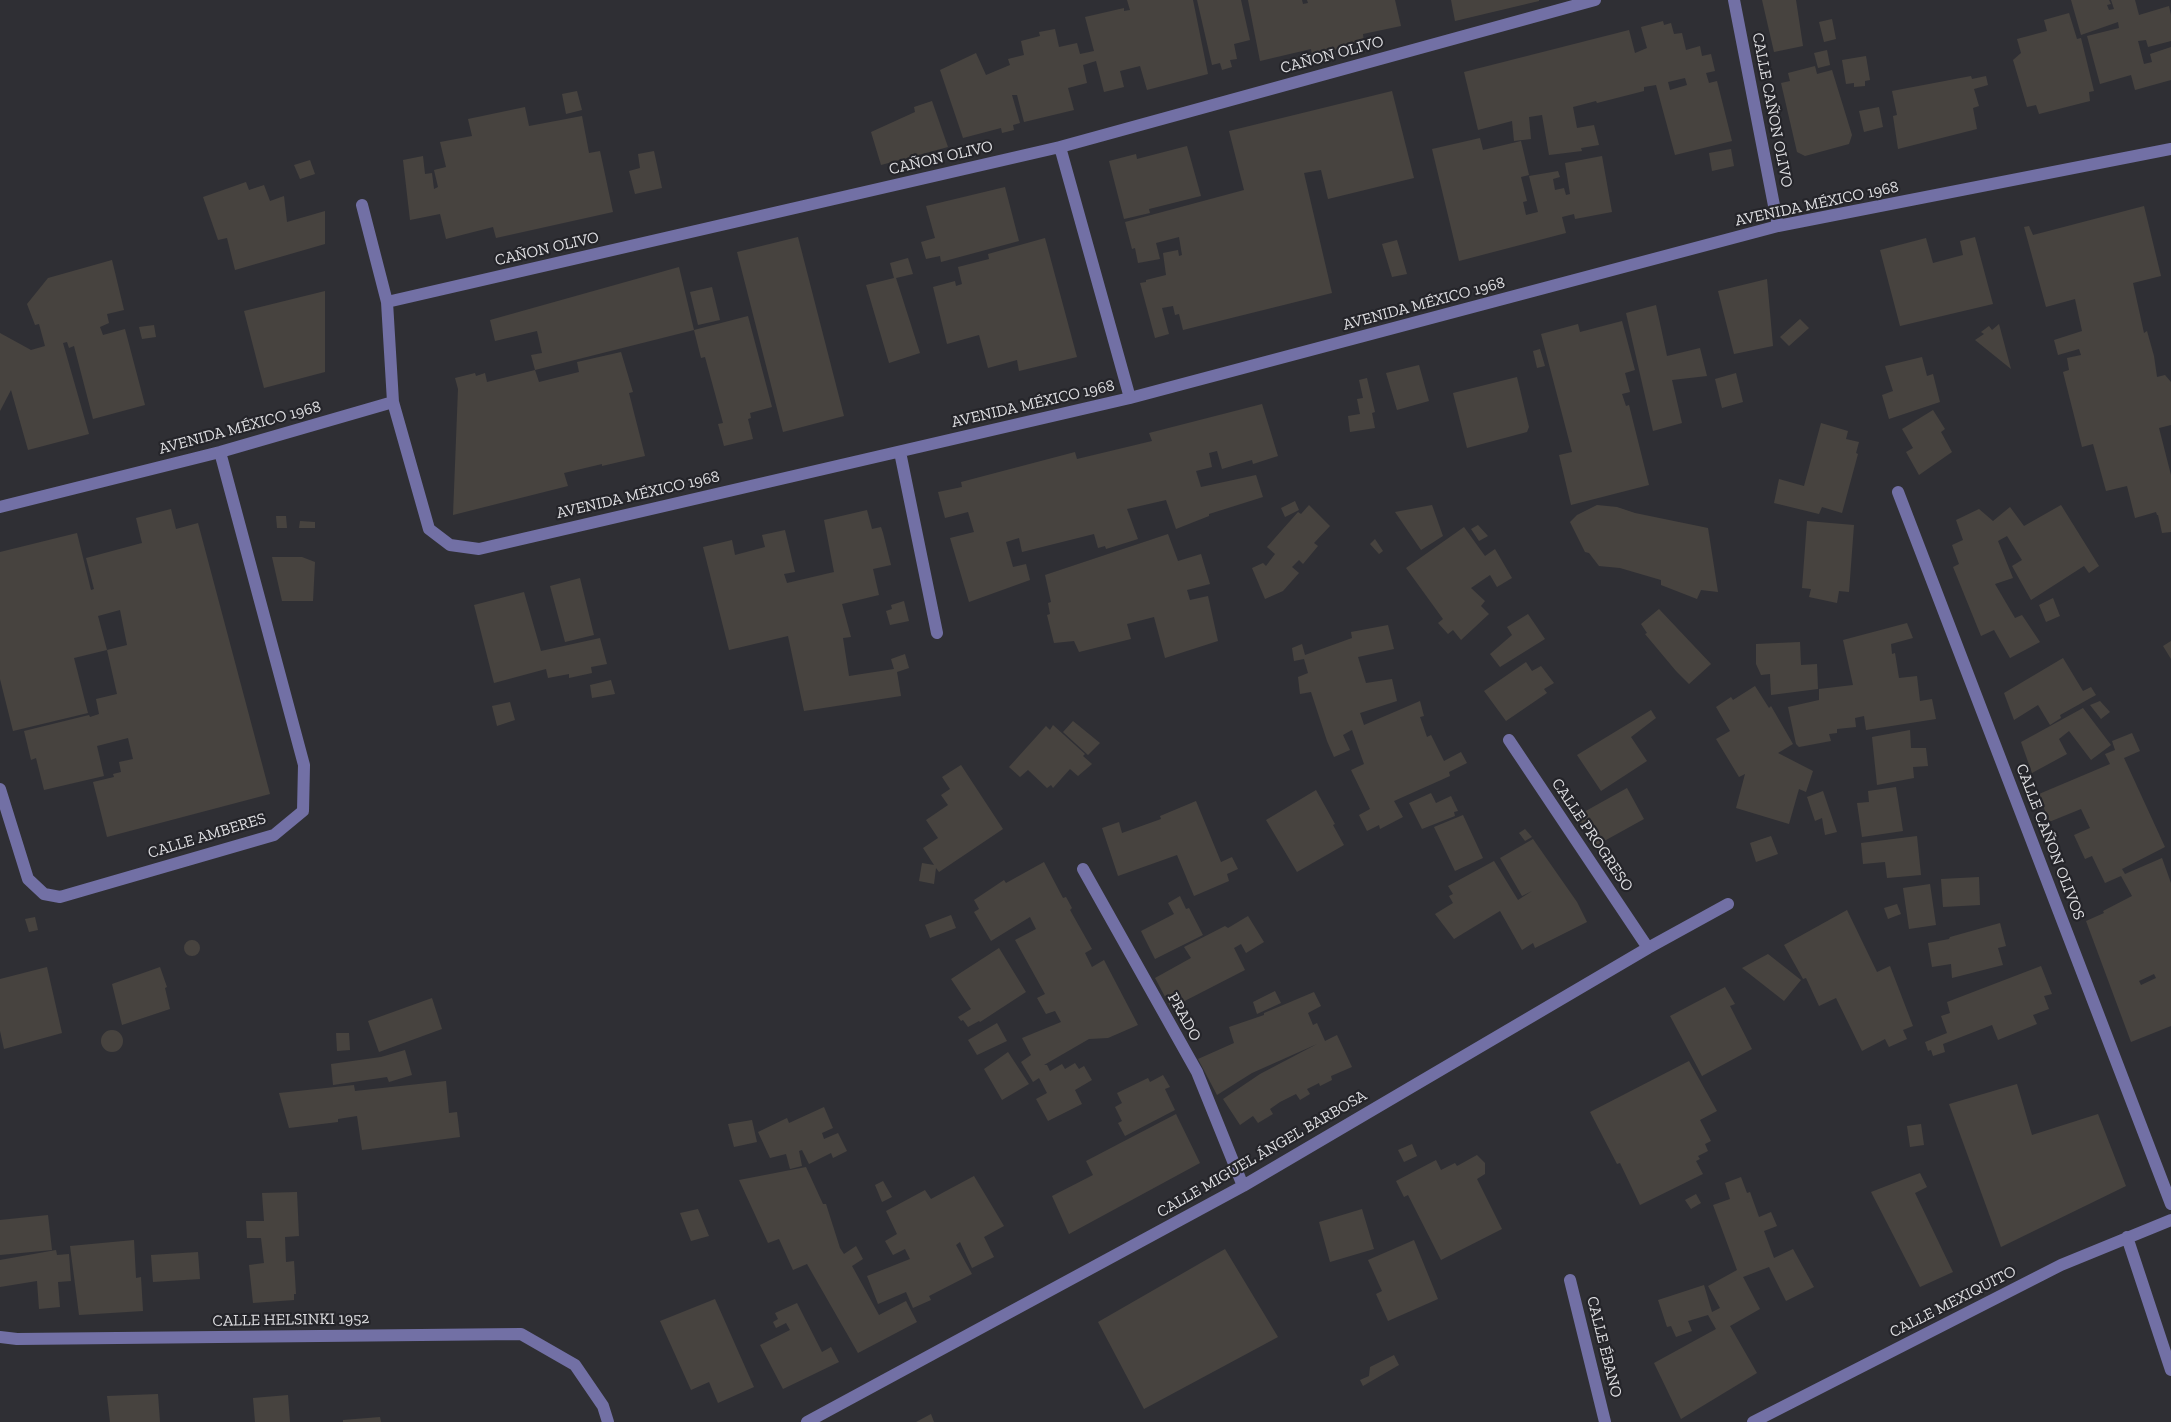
<!DOCTYPE html>
<meta charset="utf-8">
<style>
body{margin:0}
canvas{display:block;background:#2f2f34}
</style>
<canvas width="2171" height="1422"></canvas>
<script>
const ctx = document.querySelector('canvas').getContext('2d');
ctx.lineJoin = 'round';
function paint(path, color) { ctx.fillStyle = color; ctx.fill(path, 'evenodd'); }
function strokePath(path, color, width, dash) { ctx.strokeStyle = color; ctx.lineWidth = width; ctx.lineCap = dash ? 'butt' : 'round'; ctx.setLineDash(dash || []); ctx.stroke(path); }
function label(font, color, halo, rows, align = 'center') {
  ctx.font = font + ' "Zilla Slab",serif'; ctx.lineWidth = 4.5; ctx.setLineDash([]); ctx.textBaseline = 'middle'; ctx.strokeStyle = halo; ctx.fillStyle = color; for (const [text, x, y, turn = 0] of rows) {
    ctx.save(); ctx.translate(x, y); ctx.rotate((+turn || 0) * Math.PI / 180); ctx.textAlign = isNaN(turn) ? turn : align; if (halo) ctx.strokeText(text, 0, 0); ctx.fillText(text, 0, 0); ctx.restore();
  }
}
const building = new Path2D(`
 M1127,0H1193L1208,74L1147,90L1140,66L1120,71L1124,87L1104,92L1096,61L1083,65L1087,83L1068,88L1074,110L1024,122L1017,95H1012L1020,123L1013,125L1014,130L1002,133L1001,128L963,138L940,70L976,53L986,75L1010,65L1008,59L1024,55L1021,41L1040,36L1039,32L1055,29L1059,47L1077,43L1080,54L1094,51L1085,17L1124,8V11L1130,10Z
 M1197,0H1241L1250,40L1234,44L1237,59L1230,60L1232,67L1222,70L1220,63L1212,65Z
 M1248,0H1302L1303,4L1308,3L1307,0H1395L1401,26L1363,34L1364,43L1312,55L1311,49L1260,61Z
 M1451,0H1539V1L1455,21Z
 M1762,0H1796L1803,46L1774,52Z
 M2071,0H2109L2111,4L2107,5L2109,10L2114,9L2111,0H2135L2139,15L2169,6L2171,15V41L2148,47L2146,40L2138,41L2144,64L2152,62L2150,54L2171,47V80L2135,90L2131,75L2100,84L2087,36L2119,28L2118,22L2081,35Z
 M2069,13L2077,39L2081,38L2094,91L2089,92L2090,101L2039,114L2036,105L2027,107L2013,60L2021,53L2017,39L2047,31L2044,20Z
 M1832,19L1836,39L1824,42L1819,22Z
 M1663,21L1664,25L1671,23L1674,34L1682,33L1686,50L1700,46L1702,56L1711,54L1715,71L1706,73L1709,83L1717,81L1732,141L1675,155L1656,85L1644,87V91L1597,103L1596,101L1573,107L1577,128L1594,125L1599,145L1581,148L1582,151L1549,155L1542,115L1529,117L1531,139L1514,141L1512,121L1478,130L1464,72L1629,30L1635,53L1647,48L1641,27ZM1685,78L1687,85L1670,90L1668,82Z
 M1827,50L1830,65L1818,68L1814,53Z
 M1866,56L1870,80L1865,81V86L1854,87V83L1846,84L1842,60Z
 M1815,66L1817,74L1832,70L1852,135L1849,144L1805,156L1797,152L1781,83L1790,81L1788,73Z
 M1971,76L1972,79L1986,76L1988,85L1974,89L1979,106L1973,108L1977,129L1898,149L1893,116L1897,115L1892,91Z
 M577,91L582,110L566,114L562,94Z
 M1392,91L1414,178L1328,199L1321,170L1304,173L1332,293L1183,330L1179,314L1175,315L1173,306L1162,308L1169,334L1155,338L1140,283L1146,282V280L1166,275L1163,253L1178,250L1179,256L1182,255L1179,237L1156,243L1160,259L1138,263L1135,248L1132,249L1125,222L1244,190L1229,131Z
 M932,101L948,147L881,165L871,132L915,112L914,107Z
 M525,107L529,126L582,116L589,153L600,151L613,212L496,238L493,227L446,239L440,214L410,220L403,160L423,156L425,174L432,173L434,189L438,187L434,170L446,167L440,142L472,136L468,119Z
 M1879,107L1883,127L1864,132L1859,111Z
 M1480,138L1483,150L1521,141L1529,175L1521,177L1527,201L1523,202L1526,215L1538,212L1529,176L1558,171L1560,177L1553,179L1555,190L1564,188L1566,195L1570,194L1565,163L1602,156L1612,212L1575,219L1574,214L1562,217L1566,233L1459,261L1432,149Z
 M1187,146L1201,196L1149,209L1150,213L1124,219L1109,161L1136,154L1137,159Z
 M1731,149L1734,166L1712,171L1709,153Z
 M654,151L662,188L635,194L629,171L640,168L638,154Z
 M310,160L315,174L300,179L294,165Z
 M246,182L249,190L264,185L270,201L284,196L287,222L325,211V244L235,270L227,238L218,240L203,197Z
 M1005,187L1019,241L941,262L940,256L926,259L921,242L935,238L926,206Z
 M2144,206L2161,276L2133,283L2144,333L2147,331L2154,356L2157,377L2165,375L2171,382V425L2159,428L2171,475V532L2162,533L2158,515H2157L2156,512L2135,518L2127,486L2106,491L2093,444L2082,447L2063,372L2069,370L2067,358L2081,355L2079,349L2058,355L2054,340L2082,331L2075,299L2046,307L2024,227L2029,226L2033,235Z
 M798,237L844,416L783,432L737,252Z
 M1975,237L1993,304L1900,326L1880,250L1926,238L1933,263L1963,255L1960,241Z
 M1045,238L1077,357L1019,371L1017,360L988,368L979,335L947,344L933,287L955,281L956,286L962,284L958,267L989,259L988,254Z
 M1397,240L1407,274L1392,277L1382,244Z
 M908,258L913,274L896,278L920,353L889,363L866,285L894,278L890,263Z
 M112,260L124,310L107,314L109,323L100,327L103,335L125,329L145,405L93,419L74,346L69,348L67,342L63,343L89,434L28,450L11,390L0,411V333L31,350L45,346L39,324L35,325L27,304L48,278Z
 M679,267L694,330L535,370L531,355L542,353L537,331L495,341L490,320Z
 M1767,279L1773,346L1734,354L1718,291Z
 M712,287L720,320L698,325L690,292Z
 M325,291V372L264,388L244,311Z
 M1656,305L1667,356L1700,348L1707,376L1672,380L1682,423L1653,431L1626,313Z
 M748,316L772,407L750,413L751,418L748,419L753,439L724,446L718,424L723,423L705,357L701,358L694,330Z
 M1800,319L1809,328L1789,346L1780,337Z
 M1622,321L1635,370L1625,373L1630,392L1622,394L1626,406L1629,405L1649,485L1571,505L1559,455L1572,452L1541,334L1578,324L1580,332Z
 M1999,324L2011,369L1975,340L1984,334L1981,332L1989,326L1992,330Z
 M154,325L156,337L142,339L139,327Z
 M1540,349L1545,366L1537,368L1533,351Z
 M621,352L633,392L629,393L645,456L602,466V464L564,473L568,486L453,515L458,389L455,378L475,373L476,376L485,373L487,382L535,370L539,382L579,372L577,362Z
 M1922,357L1927,376L1933,374L1940,402L1889,419L1882,395L1893,391L1885,366Z
 M1419,365L1429,401L1397,410L1386,373Z
 M1736,373L1743,402L1722,408L1715,379Z
 M1517,377L1529,427L1527,432L1467,448L1453,393Z
 M1367,378L1375,412L1372,413L1375,428L1350,432L1348,416L1360,414L1357,399L1363,398L1359,380Z
 M1262,404L1278,456L1253,464L1252,460L1222,469L1217,451L1209,453L1212,467L1196,471L1201,487L1256,475L1263,497L1209,514V516L1176,529L1166,500L1127,509L1138,539L1106,549L1105,546L1098,548L1094,534L1022,552L1019,538L1006,542L1013,567L1026,564L1030,580L969,602L950,538L974,532L968,512L945,518L938,492L962,487L961,482L1075,452L1077,459L1152,441L1149,433Z
 M1933,410L1945,429L1941,432L1952,452L1919,475L1906,452L1913,448L1902,429Z
 M1821,423L1848,431L1846,439L1859,442L1856,453L1858,454L1842,513L1822,507L1819,514L1774,503L1779,479L1804,486Z
 M1295,501L1299,510L1285,517L1281,508Z
 M1309,505L1330,526L1314,543L1318,546L1303,564L1299,560L1292,567L1299,573L1283,591L1265,599L1252,568L1263,563L1266,566L1275,554L1267,547L1298,512L1301,514Z
 M1432,505L1443,536L1421,550L1395,512Z
 M1597,505L1617,507L1635,513L1708,528L1718,592L1701,590L1697,599L1661,585V580L1620,568L1599,566L1589,553L1585,552L1570,522L1577,515Z
 M2061,505L2099,566L2089,573L2084,566L2031,600L2012,566L2022,560L2007,536L1998,541L2013,578L1995,584L2015,618L2022,615L2040,642L2010,658L1994,630L1981,636L1953,567L1959,564L1952,545L1963,540L1956,520L1979,509L1993,521L2010,507L2024,526Z
 M171,509L176,529L198,523L270,794L107,837L93,782L114,777L113,774L121,772L119,762L133,759L128,738L97,746L104,776L44,790L36,758L31,760L24,731L89,715L90,717L99,714L96,699L117,694L107,650L127,645L120,610L98,616L107,650L74,658L88,713L13,731L0,679V552L77,533L91,590L94,589L86,558L142,543L136,518Z
 M867,510L872,529L881,527L883,533L891,565L873,569L879,595L842,604L851,637L843,638L849,676L894,669L891,659L905,654L909,668L897,672L901,696L804,711L788,636L729,650L703,547L732,540L735,555L765,547L762,535L785,530L795,572L784,574L787,583L834,572L824,520Z
 M276,516H286L287,528H277Z
 M300,521L315,522V528H299Z
 M1807,521L1854,525L1849,592L1839,591L1837,603L1809,597L1811,589L1802,588Z
 M1478,525L1488,536L1479,541L1471,529Z
 M1464,527L1485,556L1495,549L1512,578L1497,587L1490,575L1471,588L1485,601L1481,606L1489,614L1461,640L1453,630L1448,634L1438,623L1443,619L1406,568Z
 M1168,534L1178,561L1201,554L1210,584L1187,590L1190,600L1208,596L1218,641L1165,658L1154,617L1127,624L1131,639L1079,652L1074,641L1054,643L1047,615L1050,614L1048,603L1051,602L1045,575Z
 M1375,539L1383,551L1379,554L1370,544Z
 M272,557H302L315,562L313,601H282Z
 M580,578L594,635L565,642L550,586Z
 M524,592L541,651L600,638L607,664L591,667L592,673L569,678V674L548,678L546,669L494,683L474,605Z
 M2053,598L2060,616L2046,622L2039,605Z
 M904,601L909,621L890,625L886,611L892,609L891,605Z
 M1659,609L1711,664L1689,684L1676,671L1645,634L1647,633L1641,624Z
 M1528,614L1545,639L1500,667L1490,654L1512,635L1507,627Z
 M1907,623L1913,638L1891,644L1892,654L1895,653L1899,678L1917,676L1920,701L1932,699L1936,719L1866,730L1864,716L1855,718L1856,727L1837,729V733L1829,734L1831,741L1799,747L1796,744L1788,707L1819,700V689L1853,685L1843,640Z
 M1388,625L1394,649L1358,657L1366,683L1392,679L1397,701L1360,713L1364,725L1420,701L1424,716L1420,717L1427,737L1431,735L1444,761L1461,752L1467,763L1449,772L1450,776L1394,801L1403,817L1380,829L1379,825L1367,831L1359,815L1370,809L1351,770L1364,764L1352,730L1343,735L1350,750L1334,757L1327,741L1311,692L1300,694L1298,677L1308,673L1304,659L1294,661L1292,648L1302,644L1305,655L1352,638L1351,632Z
 M2171,641V659L2163,646Z
 M1800,642L1801,665L1817,664L1818,689L1771,695L1770,674L1761,675L1756,664V644Z
 M2063,658L2083,691L2091,687L2096,695L2060,715L2061,718L2050,725L2038,705L2014,720L2004,693Z
 M1526,662L1532,671L1541,666L1554,683L1544,689L1547,693L1506,721L1484,691Z
 M611,680L615,694L592,698L590,685Z
 M1755,686L1769,708L1771,706L1793,744L1778,753L1813,771L1806,792L1799,789L1789,824L1736,808L1745,774L1739,777L1716,739L1730,731L1716,707L1731,697L1733,700Z
 M2100,701L2110,712L2101,719L2090,705Z
 M510,702L515,720L497,726L492,706Z
 M2083,708L2111,745L2091,760L2069,731L2059,739L2067,754L2032,773L2021,742Z
 M1651,710L1656,718L1631,737L1647,761L1601,791L1577,755Z
 M1073,721L1100,743L1088,755L1063,732Z
 M1053,725L1085,754L1083,756L1092,764L1078,776L1070,769L1053,788L1051,785L1047,788L1028,770L1020,777L1009,767L1046,726L1050,730Z
 M1910,730L1911,748H1926L1928,766L1913,767L1914,778L1877,785L1872,737Z
 M2132,733L2140,751L2124,758L2165,847L2122,869L2125,874L2162,858L2171,883V1026L2131,1042L2086,921L2104,913L2103,911L2132,896L2121,876L2105,883L2092,856L2085,859L2074,835L2090,828L2081,809L2049,822L2039,794L2110,764L2105,754L2115,750L2112,741ZM2154,974L2156,978L2141,985L2139,981Z
 M961,765L1003,829L939,872L936,868L934,884L919,881L922,863L934,865L923,848L938,838L926,820L948,805L941,795L950,789L942,777Z
 M1896,787L1903,831L1862,837L1857,803L1869,802L1868,791Z
 M1627,788L1644,819L1597,845L1575,817Z
 M1316,790L1335,824L1333,825L1344,845L1297,872L1266,820Z
 M1823,791L1837,832L1825,835L1822,818L1815,821L1807,797Z
 M1431,793L1436,803L1451,796L1458,811L1454,812L1455,816L1422,829L1409,803Z
 M1196,801L1221,862L1232,857L1238,869L1227,874L1229,881L1194,896L1177,855L1118,876L1102,828L1119,822L1122,833L1161,819L1160,816Z
 M1463,815L1483,858L1455,871L1434,827Z
 M1525,829L1532,837L1525,841L1519,833Z
 M1771,836L1778,854L1756,862L1750,843Z
 M1917,836L1921,875L1887,878L1885,862L1863,864L1861,843Z
 M1533,839L1577,902L1587,922L1535,948L1533,943L1522,950L1500,911L1454,939L1435,914L1453,903L1449,896L1453,894L1448,886L1494,861L1518,900L1532,891L1522,896L1500,858Z
 M1044,862L1063,898L1066,897L1072,908L1070,910L1092,949L1085,953L1092,967L1104,960L1138,1025L1108,1038L1089,1039L1044,1065H1047L1050,1071L1062,1064L1065,1069L1075,1063L1079,1069L1084,1066L1092,1080L1075,1090L1082,1104L1048,1121L1036,1099L1047,1093L1039,1078L1033,1082L1021,1062L1031,1055L1022,1038L1061,1022L1055,1011L1046,1014L1037,998L1045,994L1015,940L1036,929L1030,917L991,941L974,912L979,909L974,900L1004,880L1006,883Z
 M1979,877L1980,905L1943,907L1941,879Z
 M1930,884L1936,925L1909,929L1903,888Z
 M1180,896L1186,909L1189,908L1203,935L1155,959L1141,931L1174,914L1168,903Z
 M1897,904L1901,914L1888,919L1884,908Z
 M1847,910L1877,972L1890,966L1913,1026L1903,1030L1907,1039L1889,1047L1885,1039L1862,1051L1836,998L1819,1006L1806,978L1803,979L1784,945Z
 M951,915L956,928L930,938L925,925Z
 M1248,916L1264,942L1246,953L1241,944L1234,948L1245,970L1171,1008L1155,978L1191,958L1184,947L1225,926L1228,928Z
 M35,917L38,930L29,932L25,919Z
 M2000,923L2006,946L1998,948L2003,965L1952,978L1951,964L1932,967L1928,943L1949,939L1950,937Z
 M184 948a8 8 0 1 1 16 0a8 8 0 1 1-16 0Z
 M999,948L1026,992L980,1022L979,1021L968,1027L963,1020L961,1021L958,1017L971,1009L951,979Z
 M1768,954L1801,980L1784,1001L1742,968Z
 M2041,966L2052,994L2044,996L2049,1009L2033,1015L2037,1024L1998,1040L1992,1025L1943,1044L1945,1052L1933,1056L1931,1050L1928,1051L1925,1042L1947,1033L1941,1016L1950,1013L1947,1002Z
 M47,967L62,1033L4,1049L0,1031V979Z
 M160,967L167,987L165,988L170,1009L122,1025L112,984Z
 M1725,987L1735,1004L1730,1006L1752,1049L1702,1076L1670,1016Z
 M1275,991L1281,1003L1257,1014L1253,1002Z
 M1314,992L1321,1006L1308,1013L1313,1025L1317,1023L1325,1041L1337,1035L1352,1067L1331,1076L1332,1080L1320,1086L1319,1083L1307,1089L1310,1094L1300,1100L1296,1094L1280,1102L1270,1109L1273,1114L1258,1123L1253,1116L1240,1125L1223,1099L1260,1074L1317,1044L1252,1073L1217,1095L1198,1059L1234,1043L1229,1027L1264,1015V1013Z
 M432,998L442,1029L379,1052L368,1021Z
 M997,1023L1007,1041L977,1055L968,1040Z
 M101 1041a11 11 0 1 1 22 0a11 11 0 1 1-22 0Z
 M336,1033H349L350,1050L337,1051Z
 M405,1050L412,1075L389,1082L387,1077L333,1085L331,1064L381,1057Z
 M1008,1052L1029,1084L1002,1100L984,1069Z
 M1689,1061L1717,1111L1700,1120L1711,1141L1705,1144L1708,1151L1698,1156L1700,1159L1696,1161L1703,1174L1640,1205L1620,1163L1617,1164L1590,1112Z
 M1163,1075L1170,1087L1165,1089L1175,1110L1125,1136L1118,1123L1122,1121L1115,1107L1122,1103L1117,1093L1148,1078L1150,1082Z
 M446,1081L449,1113L457,1112L460,1137L362,1150L357,1116L338,1119V1122L289,1128L279,1093L354,1085L355,1091Z
 M2017,1084L2032,1135L2098,1114L2126,1186L2001,1247L1949,1104Z
 M824,1107L833,1128L822,1133L824,1139L838,1133L847,1151L833,1158L831,1153L809,1164L802,1150L799,1151L802,1166L790,1169L786,1154L770,1158L758,1132L787,1118L789,1123Z
 M1176,1114L1200,1163L1069,1234L1052,1196L1093,1175L1086,1161Z
 M752,1120L757,1142L734,1147L728,1124Z
 M1921,1124L1924,1145L1910,1147L1907,1126Z
 M1412,1144L1417,1156L1404,1162L1398,1150Z
 M1477,1155L1485,1163V1174L1477,1179L1502,1229L1441,1260L1408,1195L1404,1197L1396,1181L1436,1160L1441,1170L1455,1163L1457,1166Z
 M806,1167L823,1204H826L840,1248L844,1254L856,1246L863,1259L852,1266L879,1315L906,1301L917,1322L858,1353L807,1264L793,1270L779,1239L768,1243L739,1180Z
 M1920,1173L1927,1187L1915,1193L1953,1272L1920,1287L1871,1192Z
 M974,1176L1004,1226L984,1237L994,1257L972,1268L960,1242L956,1245L972,1274L929,1296L931,1300L913,1308L906,1292L878,1304L867,1276L910,1259L905,1249L893,1255L885,1241L897,1234L886,1211L925,1190L931,1199Z
 M1741,1177L1747,1193L1750,1192L1759,1217L1771,1212L1777,1226L1764,1231L1774,1258L1793,1249L1814,1287L1786,1301L1769,1267L1743,1277L1760,1309L1730,1326L1757,1373L1681,1419L1654,1363L1716,1329L1708,1315L1688,1321L1692,1331L1676,1337L1671,1326L1667,1327L1658,1300L1704,1285L1712,1312L1720,1308L1708,1286L1737,1270L1713,1205L1730,1199L1725,1183Z
 M883,1181L892,1197L882,1202L875,1185Z
 M297,1192L299,1236L285,1237L286,1262L294,1261L296,1294H294V1300L253,1303L249,1265L264,1263L261,1238H247L246,1221H264L262,1193Z
 M1696,1194L1701,1203L1691,1209L1685,1200Z
 M698,1209L709,1236L691,1241L680,1213Z
 M1362,1209L1374,1249L1330,1262L1319,1222Z
 M48,1215L52,1250L0,1255V1220Z
 M134,1240L136,1278L141,1277L143,1311L79,1315L70,1246Z
 M1414,1240L1438,1299L1388,1321L1376,1294L1382,1291L1368,1260Z
 M1225,1249L1278,1337L1144,1409L1098,1322Z
 M56,1250L57,1255L69,1254L71,1281L58,1282L60,1307L39,1309L37,1281L0,1287V1260Z
 M198,1252L200,1279L153,1282L151,1255Z
 M715,1299L754,1387L718,1403L709,1382L691,1390L660,1321Z
 M797,1303L822,1352L831,1347L839,1362L783,1389L760,1345L790,1330L786,1323L776,1328L773,1322L778,1319L775,1313Z
 M1394,1355L1399,1365L1363,1386L1360,1380L1369,1376L1370,1367Z
 M158,1394L160,1422H110L107,1396Z
 M288,1395L290,1422H255L253,1398Z
 M931,1414L934,1422H916Z
 M380,1417L381,1422H343V1420Z`);
const minor = new Path2D(`
 M1734,0L1778,226
 M1060,147L1130,398
 M362,205L387,302L393,402L429,529L450,545L479,549L1130,398L1778,226L2171,149
 M387,302L1060,147L1595,0
 M900,452L937,633
 M1898,492L2171,1204
 M0,507L220,452L393,402
 M1509,740L1648,948
 M0,789L28,879L44,894L60,897L274,835L303,811L304,765L220,452
 M1083,869L1197,1072L1243,1186
 M2127,1237L2171,1370
 M1570,1280L1605,1422
 M0,1337L17,1339L521,1334L575,1365L603,1406L608,1422
 M807,1422L1243,1186L1648,948L1728,904
 M1753,1422L2061,1265L2171,1220`);
const streetNames = [
 ["CAÑON OLIVO",1332,55,-15],
 ["CALLE CAÑON OLIVO",1772,110,79],
 ["CAÑON OLIVO",941,158,-13],
 ["AVENIDA MÉXICO 1968",1817,204,-12],
 ["CAÑON OLIVO",547,249,-13],
 ["AVENIDA MÉXICO 1968",1424,304,-15],
 ["AVENIDA MÉXICO 1968",1033,404,-13],
 ["AVENIDA MÉXICO 1968",240,428,-15],
 ["AVENIDA MÉXICO 1968",638,495,-13],
 ["CALLE PROGRESO",1592,835,56],
 ["CALLE AMBERES",207,836,-17],
 ["CALLE CAÑON OLIVOS",2050,842,69],
 ["PRADO",1184,1017,61],
 ["CALLE MIGUEL ÁNGEL BARBOSA",1262,1154,-30],
 ["CALLE MEXIQUITO",1953,1302,-27],
 ["CALLE HELSINKI 1952",291,1320,-1],
 ["CALLE ÉBANO",1604,1347,76]
];
paint(building, '#47433f');
strokePath(minor, '#7270a5', 12);
label('16px', '#dddde0', '#25252a', streetNames);
</script>
